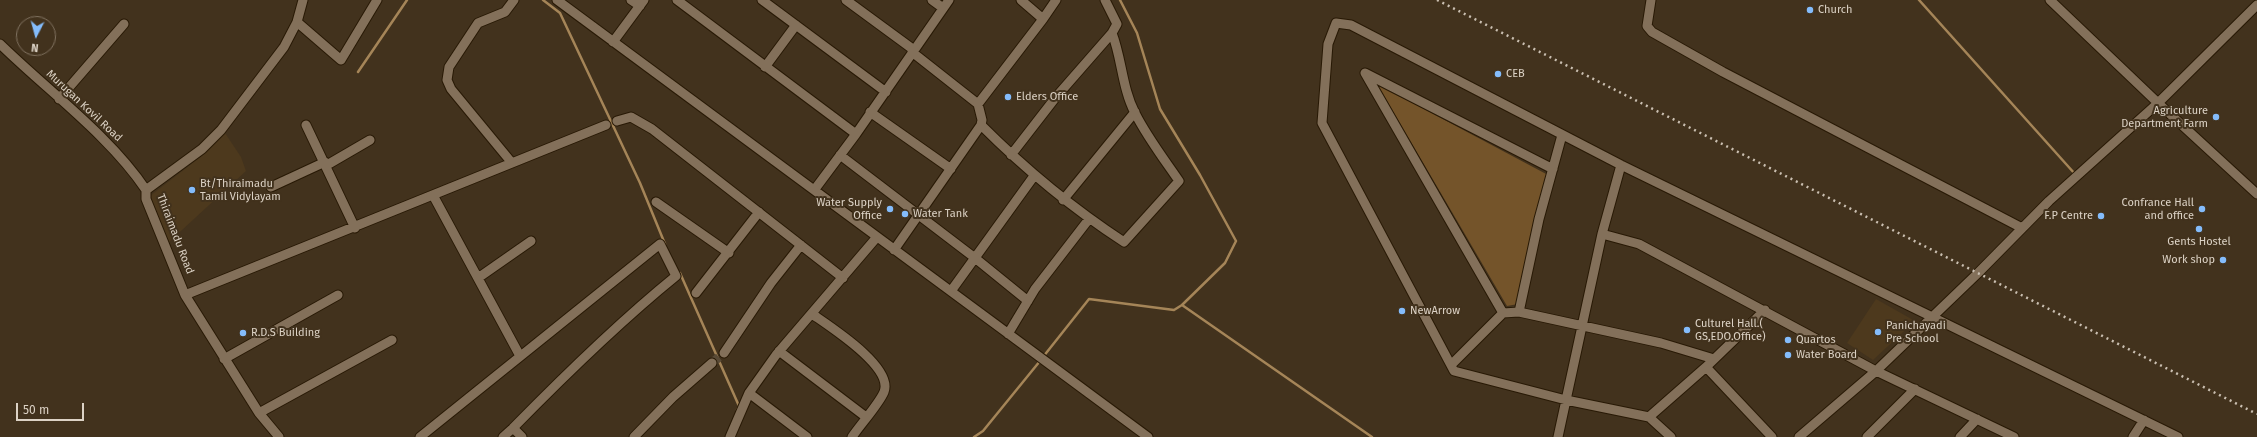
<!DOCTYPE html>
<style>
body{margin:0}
#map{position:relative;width:2257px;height:437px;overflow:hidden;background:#42321d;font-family:"Fira Sans",sans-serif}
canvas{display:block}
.north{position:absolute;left:16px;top:16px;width:40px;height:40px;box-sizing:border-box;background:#42321d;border:1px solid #807260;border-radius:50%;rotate:186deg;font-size:11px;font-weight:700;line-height:16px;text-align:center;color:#dcd2c5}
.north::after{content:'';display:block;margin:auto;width:14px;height:18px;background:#84bcfb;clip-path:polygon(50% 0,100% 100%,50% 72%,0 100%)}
.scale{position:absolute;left:16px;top:403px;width:68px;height:18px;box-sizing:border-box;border:2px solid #dcd2c5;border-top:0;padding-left:5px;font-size:12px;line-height:14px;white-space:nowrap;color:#dcd2c5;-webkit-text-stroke:3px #42321d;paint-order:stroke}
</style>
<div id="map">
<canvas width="2257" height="437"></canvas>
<div class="north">N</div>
<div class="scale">50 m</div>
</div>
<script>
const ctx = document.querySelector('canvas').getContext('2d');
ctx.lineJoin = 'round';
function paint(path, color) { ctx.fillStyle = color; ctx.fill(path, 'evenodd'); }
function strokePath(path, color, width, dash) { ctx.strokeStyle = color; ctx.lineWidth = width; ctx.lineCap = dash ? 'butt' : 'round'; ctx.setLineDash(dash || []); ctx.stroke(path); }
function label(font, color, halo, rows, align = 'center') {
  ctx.font = font + ' "Fira Sans",sans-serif'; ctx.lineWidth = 4; ctx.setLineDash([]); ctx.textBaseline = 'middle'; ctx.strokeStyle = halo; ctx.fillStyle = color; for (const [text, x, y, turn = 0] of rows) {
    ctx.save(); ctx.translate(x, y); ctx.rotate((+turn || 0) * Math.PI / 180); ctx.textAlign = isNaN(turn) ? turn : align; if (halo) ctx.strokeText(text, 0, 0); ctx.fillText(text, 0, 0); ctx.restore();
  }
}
const built = new Path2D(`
 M225,133L241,157L246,171L169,242L160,226L150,196L203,155Z
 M1876,299L1915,321L1873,360L1847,343Z`);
const green = new Path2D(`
 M1377,84L1548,175L1518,304L1507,306Z`);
const stream = new Path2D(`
 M543,0L560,13L640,183L665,244
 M1120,0L1137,33L1160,109L1200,175L1236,241L1225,263L1182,305L1372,437
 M1919,0L2075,174
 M358,72L407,0
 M680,273L739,406L737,410
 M1043,357L1089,299L1174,310L1182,305
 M974,437L983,431L1040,361`);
const streetTunnel = new Path2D(`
 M712,363L724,353`);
const street = new Path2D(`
 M557,0L1148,437
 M631,0L640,6
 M677,0L856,134
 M762,0L886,92
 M846,0L914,50
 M932,0L943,8
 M1021,0L1043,19
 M1651,0L1647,26L1652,32L1723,72L2022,228
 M2257,5L2158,103L2257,194
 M297,22L341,60L377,0
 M613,42L644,0
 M0,44C47,90 110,136 146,190
 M765,67L796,25
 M59,99L124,24
 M978,104L1043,19L1056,0
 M870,112L951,169
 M617,121L631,117L652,129L843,278
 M306,125L355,228
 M981,125C1025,169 1072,208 1124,242L1179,181C1164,159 1147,137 1135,113C1122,88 1122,59 1112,33
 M840,155L975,258L1028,301
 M1011,155L1056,97L1112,33L1117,24L1105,0
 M512,163L451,89L447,80L449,67L478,23L505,12L514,0
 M327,165L370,140
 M1553,169L1365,73L1503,313L1519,312L1661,343L1714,359
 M271,187L325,162
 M815,189L856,134L949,0
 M434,197L520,356
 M1063,200L1135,112
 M656,202L729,253
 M1602,234L1639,244L1876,371L2014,437
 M894,250L981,125L982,120L978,104L912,52
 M478,278L531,241
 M951,291L1034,176
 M696,293L759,212
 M185,295L606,125
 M1519,312L1539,219L1562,135
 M812,314C829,326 894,367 884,392C879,404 860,425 852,437
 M1008,334L1035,289L1089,219
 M779,351L866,417
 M724,353L771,283L801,245
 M224,359L338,295
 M1451,365L1503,313
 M1706,367L1772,437
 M749,393L807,437
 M259,413L392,340
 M1649,417L1706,367L1765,310
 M279,437L259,413L185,295L146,199V190L202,149L221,130L284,47L297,22L303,0
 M420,437L660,244L676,276C618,323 565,375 513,428
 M503,437L513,428L522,437
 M634,437L673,397L712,363
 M730,437L749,393L776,355L877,237
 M1558,437L1602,234L1621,165
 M1671,437L1649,417L1566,400L1454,371L1322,123L1328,44L1336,23L1351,25L1621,165L2178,437
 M1799,437L1876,371L1978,273L2049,201L2158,103L2050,0
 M1867,437L1915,389
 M1960,437L1977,419
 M2133,437L2144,420`);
const rail = new Path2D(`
 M1437,0L2257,414`);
const markers = [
 [1810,10,4,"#84bcfb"],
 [1498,74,4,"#84bcfb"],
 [1008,97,4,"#84bcfb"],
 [2216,117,4,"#84bcfb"],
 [192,190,4,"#84bcfb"],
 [890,209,4,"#84bcfb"],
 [2202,209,4,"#84bcfb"],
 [905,214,4,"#84bcfb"],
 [2101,216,4,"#84bcfb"],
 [2199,229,4,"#84bcfb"],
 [2223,260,4,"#84bcfb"],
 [1402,311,4,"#84bcfb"],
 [1687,330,4,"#84bcfb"],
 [1878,332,4,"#84bcfb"],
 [243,333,4,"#84bcfb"],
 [1788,340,4,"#84bcfb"],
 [1788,355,4,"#84bcfb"]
];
const poiNames = [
 ["Church",1818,10],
 ["CEB",1506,74],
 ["Elders Office",1016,97],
 ["Agriculture",2208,111,"right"],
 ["Department Farm",2208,124,"right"],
 ["Bt/Thiraimadu",200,184],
 ["Tamil Vidylayam",200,197],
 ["Water Supply",882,203,"right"],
 ["Office",882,216,"right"],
 ["Confrance Hall",2194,203,"right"],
 ["and office",2194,216,"right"],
 ["Water Tank",913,214],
 ["F.P Centre",2093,216,"right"],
 ["Gents Hostel",2199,242,"center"],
 ["Work shop",2215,260,"right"],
 ["NewArrow",1410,311],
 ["Culturel Hall.(",1695,324],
 ["GS,EDO.Office)",1695,337],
 ["Panichayadi",1886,326],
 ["Pre School",1886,339],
 ["R.D.S Building",251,333],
 ["Quartos",1796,340],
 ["Water Board",1796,355]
];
const streetNames = [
 ["Murugan Kovil Road",84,106,43],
 ["Thiraimadu Road",175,234,69]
];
paint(built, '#4d391d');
paint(green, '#74542a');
strokePath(stream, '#a58558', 2.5);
strokePath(streetTunnel, '#594a36', 9, [9, 4.5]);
strokePath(street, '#281905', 11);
strokePath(street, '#83705a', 9);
strokePath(rail, '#cabfb1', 2.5, [2, 4]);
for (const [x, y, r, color] of markers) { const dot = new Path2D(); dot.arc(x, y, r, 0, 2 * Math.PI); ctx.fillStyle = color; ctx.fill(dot); strokePath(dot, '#42321d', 1.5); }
label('11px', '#dcd2c5', '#42321d', poiNames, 'left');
label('11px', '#dcd2c5', '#42321d', streetNames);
</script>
